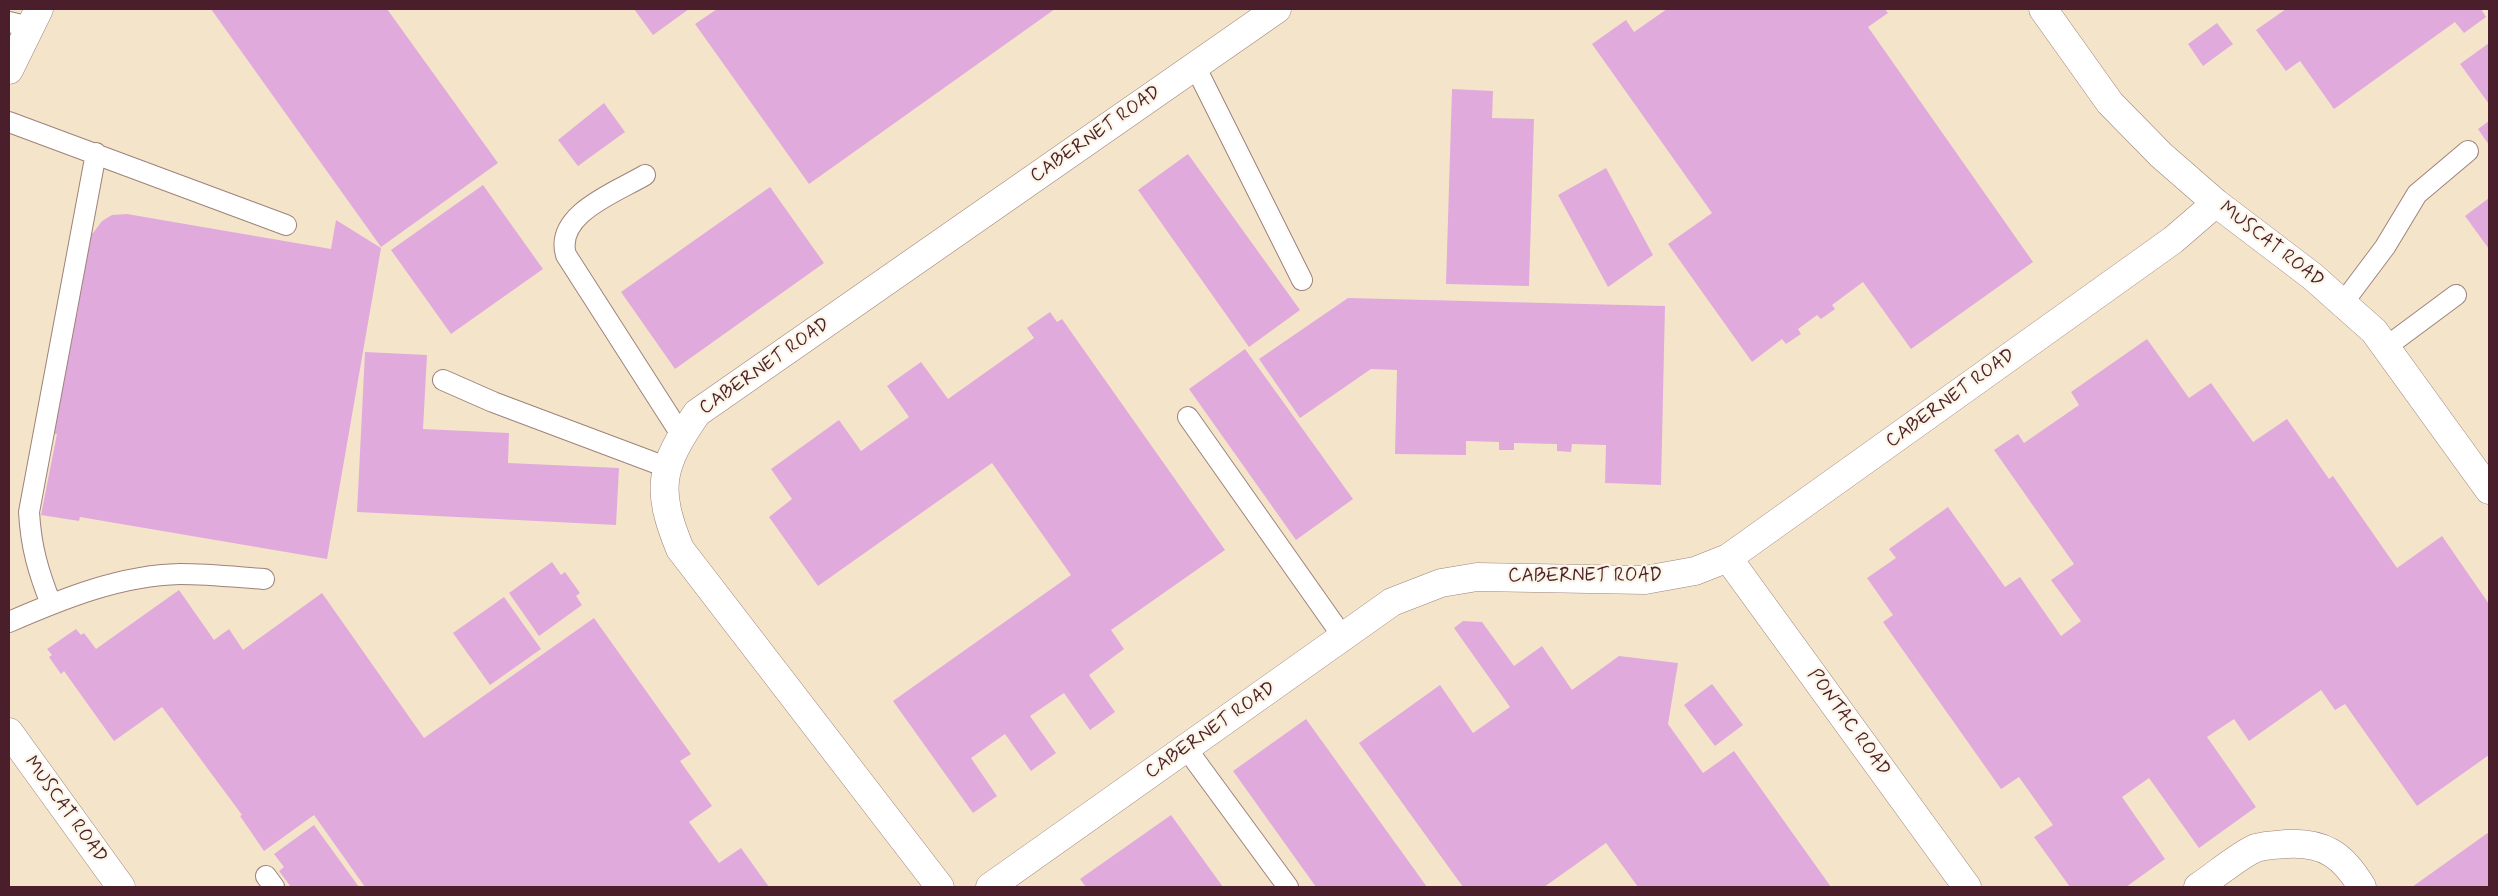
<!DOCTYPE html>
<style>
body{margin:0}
#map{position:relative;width:2498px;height:896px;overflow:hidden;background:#f4e5ca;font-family:Mynerve,sans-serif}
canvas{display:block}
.frame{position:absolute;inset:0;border:10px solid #4a1f2b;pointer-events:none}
</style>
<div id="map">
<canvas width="2498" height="896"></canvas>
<div class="frame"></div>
</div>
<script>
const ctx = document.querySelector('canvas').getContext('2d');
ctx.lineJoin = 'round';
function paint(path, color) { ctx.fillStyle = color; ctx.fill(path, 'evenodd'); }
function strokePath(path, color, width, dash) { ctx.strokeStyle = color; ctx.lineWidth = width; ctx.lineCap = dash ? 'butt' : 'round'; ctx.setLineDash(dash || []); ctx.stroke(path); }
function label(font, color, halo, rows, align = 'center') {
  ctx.font = font + ' Mynerve,sans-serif'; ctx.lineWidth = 4.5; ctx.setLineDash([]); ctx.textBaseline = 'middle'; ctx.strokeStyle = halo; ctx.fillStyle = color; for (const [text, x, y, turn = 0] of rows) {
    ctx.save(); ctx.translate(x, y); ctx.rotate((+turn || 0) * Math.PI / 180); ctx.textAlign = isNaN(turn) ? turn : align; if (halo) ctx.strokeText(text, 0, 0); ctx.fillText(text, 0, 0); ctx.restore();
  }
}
const building = new Path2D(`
 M211,9H387L498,163L381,247Z
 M634,9H689L653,35Z
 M717,9H1055L809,184L695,24Z
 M1667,9H1885L1888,13L1868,27L2033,262L1911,349L1863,282L1832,305L1835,309L1821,319L1817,315L1798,329L1801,334L1786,344L1782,339L1752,362L1668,244L1712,213L1592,44L1626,20L1634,32Z
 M2286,9H2481L2486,17L2464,33L2455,22L2334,109L2300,61L2286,71L2256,30Z
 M2217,23L2233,44L2203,66L2188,44Z
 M2489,43V104L2460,64Z
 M1452,89L1493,91L1492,118L1534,119L1529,286L1446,284Z
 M604,103L625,132L578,166L558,140Z
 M2489,121V145L2478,129Z
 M1188,154L1300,310L1249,347L1138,190Z
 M1606,168L1653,255L1608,287L1558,195Z
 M483,185L543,269L451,334L391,250Z
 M770,187L824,263L675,369L621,292Z
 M2489,198V249L2465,216Z
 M127,214L331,249L336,220L381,248L327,559L80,517L79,521L41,515L57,434H54L75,314L77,315L89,233H93L102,221L112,215Z
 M1348,298L1665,306L1661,485L1605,483L1606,445L1572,444L1571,452L1557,451V444L1514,443V450H1499V442L1466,441V455L1395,454L1397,370L1371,369L1300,418L1259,359Z
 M1050,312L1057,322L1062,319L1225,550L1111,630L1124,649L1089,675L1115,712L1090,730L1064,693L1030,716L1056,753L1031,771L1005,734L971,758L997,796L973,813L893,701L1071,575L992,463L818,586L769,517L792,499L771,469L839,420L861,451L909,417L887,386L921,362L948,399L1034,338L1027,328Z
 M2147,339L2189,398L2211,383L2253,442L2287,419L2329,479L2333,476L2397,568L2442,536L2489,604V755L2417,806L2345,704L2335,710L2321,690L2249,741L2234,719L2207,737L2256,807L2199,848L2149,778L2122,797L2165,859L2126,887H2070L2034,837L2053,825L2019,777L2001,789L1883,622L1893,615L1867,578L1896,558L1889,549L1948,507L2005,587L2020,577L2061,636L2081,621L2051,580L2074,564L1994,450L2018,434L2024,443L2079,405L2071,392Z
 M1245,349L1353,499L1296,540L1189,389Z
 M365,352L427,355L423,429L509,433L508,463L619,468L616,525L357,512Z
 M552,562L561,575L565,572L580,593L576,596L582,605L539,636L509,593Z
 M179,590L214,640L229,629L243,650L322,593L424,738L594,618L691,754L680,761L712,806L689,822L719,863L741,848L769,887H365L314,815L264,851L240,816L242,815L162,707L114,741L64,671L61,674L49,657L52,655L47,649L76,629L81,635L84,633L96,649Z
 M504,597L541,649L490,685L453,633Z
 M1463,621L1482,622L1514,666L1542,646L1572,690L1619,656L1678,663L1668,724L1703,773L1734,751L1831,887H1638L1606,843L1544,887H1463L1359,743L1440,685L1473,733L1510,707L1454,628Z
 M1712,684L1743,725L1715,746L1684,705Z
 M1306,719L1427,887H1316L1233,771Z
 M1171,815L1223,887H1086L1080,879Z
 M314,825L359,887H291L279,871L284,867L274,854Z
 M2489,832V887H2412Z`);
const lane = new Path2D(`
 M9,22L30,27
 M1195,66L1302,280
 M9,122L286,225
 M645,175C617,192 554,214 566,255L682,436
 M2343,303L2385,247L2417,194L2468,151
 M2386,347L2456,295
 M443,380L493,402L666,467
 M1188,417L1343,637
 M51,604C38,571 31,547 29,512L96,153
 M9,622C62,599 121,575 180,574C208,574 236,577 264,579
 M1186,748L1288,887
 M266,876L274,887`);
const street = new Path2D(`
 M2043,9L2110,103L2161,155L2216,203L2312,276L2374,331L2489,490
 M9,70L39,9
 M1728,558L1967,887
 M9,732L121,887
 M940,887L680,549C655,488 660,467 697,413L1277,9
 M990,887L1392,602L1441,583L1477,577L1645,580L1695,571L1728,558L2173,240L2216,203
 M2198,887C2212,878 2242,853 2256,848C2266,845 2277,845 2287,844C2324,842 2343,855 2362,887`);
const streetNames = [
 ["CABERNET ROAD",1096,135,-35],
 ["MUSCAT ROAD",2271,245,38],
 ["CABERNET ROAD",765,367,-35],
 ["CABERNET ROAD",1951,399,-36],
 ["CABERNET ROAD",1585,577],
 ["PONTAC ROAD",1848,723,54],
 ["CABERNET ROAD",1211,731,-35],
 ["MUSCAT ROAD",65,810,54]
];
paint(building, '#e1aadd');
strokePath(lane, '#9f827a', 22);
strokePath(street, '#9f827a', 29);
strokePath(lane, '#fff', 20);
strokePath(street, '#fff', 28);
label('19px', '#4a1f2b', '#fcf5e5', streetNames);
</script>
